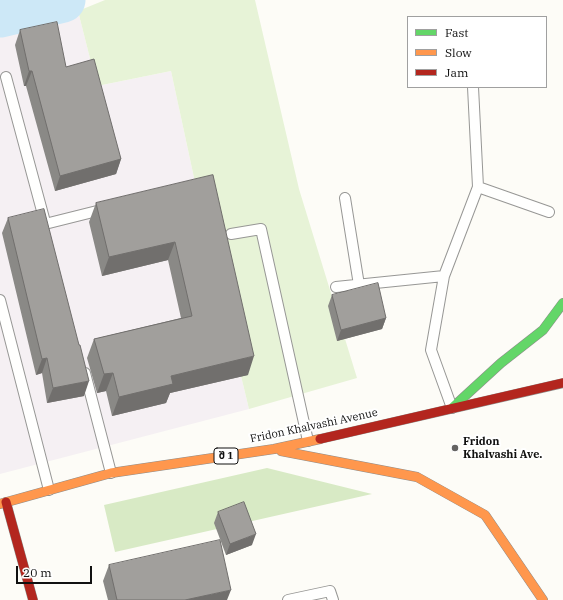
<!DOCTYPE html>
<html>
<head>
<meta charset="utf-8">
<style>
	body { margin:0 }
	#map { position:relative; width:563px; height:600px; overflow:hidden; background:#fdfcf7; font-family:"IBM Plex Serif",serif }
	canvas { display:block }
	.legend { position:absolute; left:407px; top:16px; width:140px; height:72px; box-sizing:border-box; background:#fff; border:1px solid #a0a0a0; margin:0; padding:5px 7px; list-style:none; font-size:12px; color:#111 }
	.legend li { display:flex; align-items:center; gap:8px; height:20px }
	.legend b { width:20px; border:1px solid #a0a0a0 }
	.scale { position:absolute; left:16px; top:566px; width:76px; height:18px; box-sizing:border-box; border:2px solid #111; border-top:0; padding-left:5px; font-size:12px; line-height:14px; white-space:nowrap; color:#111; -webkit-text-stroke:3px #fff; paint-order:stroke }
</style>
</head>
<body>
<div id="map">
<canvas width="563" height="600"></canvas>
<ul class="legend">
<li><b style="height:5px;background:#63d668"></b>Fast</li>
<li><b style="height:5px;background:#ff974d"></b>Slow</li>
<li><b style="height:5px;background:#b3261e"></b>Jam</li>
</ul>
<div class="scale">20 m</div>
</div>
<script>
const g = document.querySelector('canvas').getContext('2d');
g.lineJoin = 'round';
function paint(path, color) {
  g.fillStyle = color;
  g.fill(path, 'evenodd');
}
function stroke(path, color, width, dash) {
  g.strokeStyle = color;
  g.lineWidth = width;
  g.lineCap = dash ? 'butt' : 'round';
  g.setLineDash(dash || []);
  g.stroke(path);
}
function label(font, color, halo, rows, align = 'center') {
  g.font = font + ' "IBM Plex Serif","Noto Sans Georgian",serif';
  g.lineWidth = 4;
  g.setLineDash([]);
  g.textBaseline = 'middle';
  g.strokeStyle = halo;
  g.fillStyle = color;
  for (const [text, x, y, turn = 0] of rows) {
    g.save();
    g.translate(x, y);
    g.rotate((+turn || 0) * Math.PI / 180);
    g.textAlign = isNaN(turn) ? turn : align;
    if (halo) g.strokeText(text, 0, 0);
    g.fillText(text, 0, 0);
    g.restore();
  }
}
const industrial = new Path2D(`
	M 78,11 L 97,86 L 171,71 L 201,210 L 249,409 L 0,474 L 0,32 Z`);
const green = new Path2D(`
	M 105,0 L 255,0 L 299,189 L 357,378 L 249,409 L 201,210 L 171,71 L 97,86 L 78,11 Z`);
const forest = new Path2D(`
	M 267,468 L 372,494 L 115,552 L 104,505 Z`);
const river = new Path2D(`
	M 0,15 L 63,0`);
const lane = new Path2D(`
	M 6,77 L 45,222
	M 478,187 L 549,212
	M 345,198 L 359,285
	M 45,224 L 105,209
	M 231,234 L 261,229 L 308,441
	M 336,287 L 444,276
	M 0,300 L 49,490
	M 85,373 L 111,473
	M 452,408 L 431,350 L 444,276 L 478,187 L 473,87
	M 288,600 L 330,591 L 333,600`);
const fast = new Path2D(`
	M 453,407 L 501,363 L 543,330 L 563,303`);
const slow = new Path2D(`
	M 281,451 L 417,477 L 485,515 L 543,600
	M 0,504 L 111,473 L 274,449 L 320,439`);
const jam = new Path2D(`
	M 320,439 L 563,383
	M 6,502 L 33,600`);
const wall = new Path2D(`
	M 20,30 L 66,67 L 121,159 L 116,174 L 55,191 L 26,86 L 24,86 L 15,45 Z
	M 213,175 L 248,375 L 170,393 L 166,403 L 112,416 L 106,391 L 97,393 L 87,358 L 94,339 L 181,318 L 168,260 L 102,276 L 89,222 L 96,203 Z
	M 8,218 L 84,396 L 47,403 L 42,373 L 36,375 L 2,233 Z
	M 332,295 L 386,318 L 382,329 L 337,341 L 328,306 Z
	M 218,512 L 252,545 L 226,555 L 214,523 Z
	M 109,565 L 227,600 L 108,600 L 103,581 Z`);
const shadedWall = new Path2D(`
	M 29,71 L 32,71 L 26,86 L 24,86 Z
	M 121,159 L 116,174 L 55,191 L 60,176 Z
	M 175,242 L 168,260 L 102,276 L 109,257 Z
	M 386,318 L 382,329 L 337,341 L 341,330 Z
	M 254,356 L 248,375 L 170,393 L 166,403 L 112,416 L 119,397 L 171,376 Z
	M 47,358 L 42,373 L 36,375 L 42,359 Z
	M 113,373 L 106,391 L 97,393 L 104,374 Z
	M 89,381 L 84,396 L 47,403 L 53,388 Z
	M 256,534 L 252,545 L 226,555 L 230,544 Z
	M 231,590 L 227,600 L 185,600 Z`);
const building = new Path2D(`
	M 57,22 L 66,67 L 94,59 L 121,159 L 60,176 L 32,71 L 29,71 L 20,30 Z
	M 213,175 L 254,356 L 171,376 L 173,384 L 119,397 L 113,373 L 104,374 L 94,339 L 192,316 L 175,242 L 109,257 L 96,203 Z
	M 44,209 L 79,345 L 80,345 L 89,381 L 53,388 L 47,358 L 42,359 L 8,218 Z
	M 378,283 L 386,318 L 341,330 L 332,295 Z
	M 244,502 L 256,534 L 230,544 L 218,512 Z
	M 220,540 L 231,590 L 185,600 L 117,600 L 109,565 Z`);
const markers = [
	[455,448,4,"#646362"]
];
const shields = [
	[226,456,24]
];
const shieldNames = [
	["შ 1",226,456]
];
const streetNames = [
	["Fridon Khalvashi Avenue",314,426,-12]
];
const poiNames = [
	["Fridon",463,442],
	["Khalvashi Ave.",463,455]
];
paint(industrial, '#f5f0f3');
paint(green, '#e7f3d7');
paint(forest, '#d8eac5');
stroke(river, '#cde8f7', 45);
stroke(lane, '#979795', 12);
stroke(fast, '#8e8d8b', 10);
stroke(slow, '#8e8d8b', 10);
stroke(jam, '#8e8d8b', 10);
stroke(lane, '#fffffe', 10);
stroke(fast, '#63d668', 9);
stroke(slow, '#ff974d', 9);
stroke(jam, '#b3261e', 9);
paint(wall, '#8a8986');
paint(shadedWall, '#716f6d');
paint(building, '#a19f9c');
stroke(building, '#716f6d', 1);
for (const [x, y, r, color] of markers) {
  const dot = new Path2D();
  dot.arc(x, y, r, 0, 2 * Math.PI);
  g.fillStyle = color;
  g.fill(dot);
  stroke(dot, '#fff', 1.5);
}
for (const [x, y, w] of shields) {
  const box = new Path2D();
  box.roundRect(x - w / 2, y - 8, w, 16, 3);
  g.fillStyle = '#fff';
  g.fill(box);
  stroke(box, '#111', 1);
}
label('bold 10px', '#111', null, shieldNames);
label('11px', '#111', '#fff', streetNames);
label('bold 11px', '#111', '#fff', poiNames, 'left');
</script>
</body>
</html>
